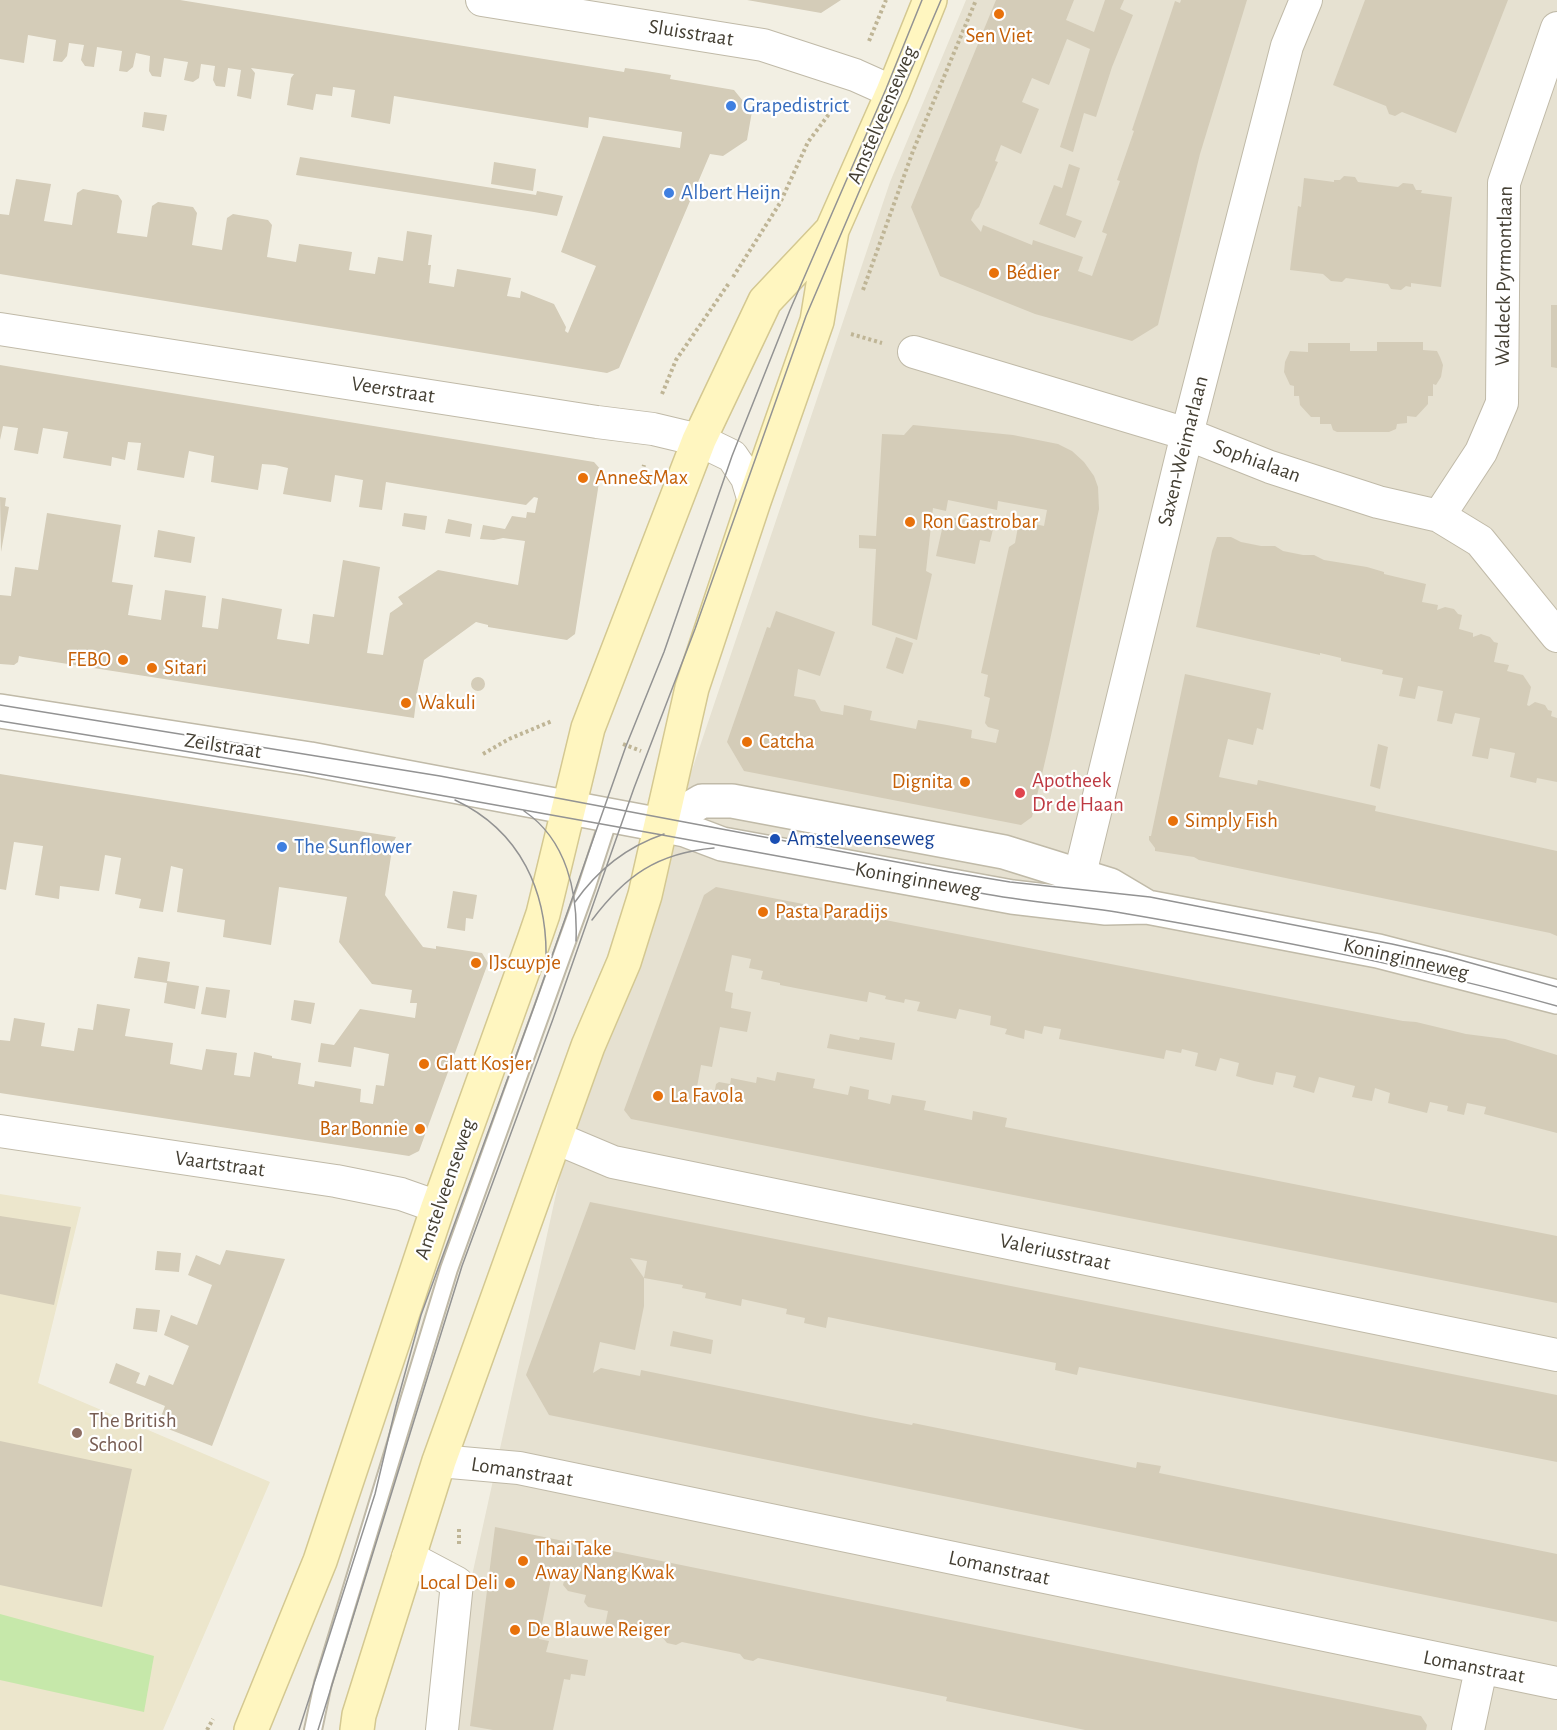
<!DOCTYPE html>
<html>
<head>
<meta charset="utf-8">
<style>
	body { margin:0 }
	canvas { display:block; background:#f2efe3 }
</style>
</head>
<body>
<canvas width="1557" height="1730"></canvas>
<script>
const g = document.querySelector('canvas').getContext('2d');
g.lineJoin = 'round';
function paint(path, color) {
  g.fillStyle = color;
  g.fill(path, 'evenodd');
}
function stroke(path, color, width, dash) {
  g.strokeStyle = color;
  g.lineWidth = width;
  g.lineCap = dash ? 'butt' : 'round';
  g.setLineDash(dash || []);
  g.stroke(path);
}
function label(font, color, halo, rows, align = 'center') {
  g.font = font + ' "Alegreya Sans",sans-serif';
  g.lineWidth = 4.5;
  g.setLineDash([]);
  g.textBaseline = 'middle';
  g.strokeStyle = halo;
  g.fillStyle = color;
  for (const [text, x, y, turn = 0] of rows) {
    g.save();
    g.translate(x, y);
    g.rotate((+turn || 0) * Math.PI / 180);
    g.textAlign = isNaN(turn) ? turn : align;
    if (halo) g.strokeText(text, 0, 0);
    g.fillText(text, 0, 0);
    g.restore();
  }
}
const residential = new Path2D(`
	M 966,0 L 1557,0 L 1557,1730 L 438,1730 L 569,1135 L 890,182 Z`);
const education = new Path2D(`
	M 0,1194 L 81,1207 L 38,1383 L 270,1482 L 163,1730 L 0,1730 Z`);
const green = new Path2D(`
	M 0,1614 L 154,1656 L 144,1712 L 0,1680 Z`);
const building = new Path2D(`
	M 0,0 L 180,0 L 624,72 L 625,68 L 646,71 L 671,75 L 670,79 L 734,90 L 752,112 L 751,117 L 747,140 L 723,156 L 710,154 L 619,368 L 607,373 L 0,274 L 0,214 L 9,215 L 16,179 L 51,184 L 44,221 L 72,225 L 77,193 L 83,189 L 118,195 L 122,201 L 117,233 L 147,237 L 152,206 L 158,202 L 193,207 L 197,213 L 192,245 L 222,250 L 227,218 L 233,214 L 268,220 L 272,225 L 267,257 L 296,262 L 299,244 L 352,252 L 349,270 L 375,274 L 378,257 L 403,261 L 407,231 L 432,235 L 428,265 L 431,265 L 429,283 L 454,287 L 457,269 L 511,278 L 507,296 L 520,298 L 521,291 L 554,304 L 566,327 L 565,331 L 568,333 L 596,266 L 561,252 L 603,136 L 680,148 L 682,132 L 589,117 L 588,128 L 394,96 L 390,124 L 351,117 L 355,90 L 333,87 L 332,96 L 316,94 L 313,110 L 287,105 L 291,78 L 294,74 L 251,68 L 255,73 L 251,99 L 237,96 L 241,70 L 228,68 L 225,87 L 216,86 L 213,80 L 215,66 L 201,64 L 199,78 L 193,82 L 184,80 L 188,62 L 164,58 L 161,77 L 152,76 L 149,71 L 150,56 L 136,53 L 133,67 L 127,72 L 119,71 L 122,51 L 97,47 L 94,67 L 85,66 L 81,60 L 84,45 L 69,43 L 67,56 L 62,62 L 53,61 L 56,40 L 28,35 L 24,63 L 0,59 Z
	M 747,0 L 841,0 L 821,13 Z
	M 996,0 L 1074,0 L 1066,20 L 1094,32 L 1105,0 L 1124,0 L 1120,9 L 1133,15 L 1112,67 L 1096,117 L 1084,113 L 1073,152 L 1060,147 L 1090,49 L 1067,39 L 1049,85 L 1032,78 L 1022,102 L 1039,109 L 1021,154 L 1001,145 L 995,161 L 998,162 L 979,207 L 975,211 L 971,220 L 981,232 L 983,225 L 1032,245 L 1033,240 L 1083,257 L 1078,271 L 1092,276 L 1107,234 L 1102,232 L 1120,181 L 1117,180 L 1134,131 L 1132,130 L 1175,1 L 1180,3 L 1181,0 L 1247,0 L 1200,154 L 1158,325 L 1132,341 L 1035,314 L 940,276 L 911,207 Z
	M 1365,0 L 1508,0 L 1456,133 L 1402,112 L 1395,116 L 1389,114 L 1386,106 L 1333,85 Z
	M 144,112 L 167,115 L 164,131 L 142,127 Z
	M 300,157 L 536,195 L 537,191 L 563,196 L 557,216 L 534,212 L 296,175 Z
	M 494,162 L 536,169 L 533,191 L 491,184 Z
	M 1069,164 L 1080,168 L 1066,215 L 1082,221 L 1075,238 L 1039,224 L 1054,185 L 1062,188 Z
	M 1344,176 L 1355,177 L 1358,182 L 1398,187 L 1403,183 L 1413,184 L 1416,190 L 1422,190 L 1421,193 L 1452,197 L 1441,287 L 1411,283 L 1411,287 L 1406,286 L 1401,290 L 1391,289 L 1388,284 L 1346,278 L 1342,282 L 1331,281 L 1323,274 L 1290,270 L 1298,206 L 1301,207 L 1304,178 L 1334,182 L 1334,180 L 1340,180 Z
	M 1551,305 L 1557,305 L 1557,368 L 1551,367 Z
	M 1377,342 L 1423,342 L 1423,350 L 1437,351 L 1440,357 L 1443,365 L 1441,377 L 1436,385 L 1433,384 L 1433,396 L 1428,396 L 1428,404 L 1416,417 L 1407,416 L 1407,423 L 1397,424 L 1396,429 L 1389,432 L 1337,432 L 1333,430 L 1331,424 L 1320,424 L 1320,417 L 1311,417 L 1300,405 L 1299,396 L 1294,396 L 1294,386 L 1290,385 L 1284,372 L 1285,362 L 1290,351 L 1308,352 L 1308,343 L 1350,343 L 1350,351 L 1377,351 Z
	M 0,365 L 594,462 L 601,470 L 575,634 L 567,640 L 488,627 L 488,625 L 476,622 L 424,660 L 417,693 L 414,718 L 23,657 L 19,656 L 18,662 L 14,665 L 0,664 L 0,595 L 11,596 L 15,567 L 38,570 L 47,513 L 121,525 L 112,582 L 133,585 L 128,615 L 161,620 L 165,590 L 206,596 L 202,627 L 218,629 L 222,598 L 282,609 L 277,639 L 309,644 L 313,614 L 334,617 L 343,560 L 380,567 L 367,653 L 383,655 L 390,613 L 403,604 L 398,597 L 438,570 L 518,585 L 525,541 L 503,538 L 494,540 L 480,539 L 483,525 L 505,529 L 512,516 L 526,518 L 527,512 L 535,513 L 538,498 L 534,497 L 526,505 L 386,482 L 382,510 L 359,507 L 363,480 L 335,475 L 331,502 L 283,494 L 288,468 L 275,465 L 262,464 L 258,490 L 211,482 L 214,456 L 189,451 L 184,478 L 137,470 L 141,443 L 128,442 L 125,460 L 112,457 L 111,466 L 63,458 L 68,432 L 43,428 L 38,454 L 14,450 L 18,428 L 3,426 L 0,440 Z
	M 913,425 L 1013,435 L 1058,444 L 1072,451 L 1084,462 L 1094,476 L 1098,487 L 1099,509 L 1050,740 L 1032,817 L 1021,825 L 744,771 L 727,742 L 767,627 L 770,628 L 776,611 L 835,632 L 820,676 L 798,669 L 794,696 L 815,700 L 821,711 L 843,715 L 844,705 L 872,711 L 870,720 L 916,729 L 918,720 L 947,725 L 972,730 L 971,738 L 996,743 L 999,730 L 988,727 L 985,723 L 990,698 L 984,696 L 988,675 L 981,673 L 1009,547 L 1015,543 L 1018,527 L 1025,522 L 1044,526 L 1047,510 L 998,501 L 997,510 L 948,500 L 946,511 L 933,508 L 926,571 L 932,574 L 917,640 L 872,625 L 876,549 L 859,548 L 859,535 L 876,536 L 882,434 L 904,435 Z
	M 0,497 L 6,498 L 5,506 L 9,507 L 1,552 Z
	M 404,513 L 427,516 L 425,530 L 402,526 Z
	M 945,516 L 994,525 L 990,542 L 980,540 L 975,564 L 936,556 Z
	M 448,519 L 472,524 L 470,537 L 445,533 Z
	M 158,530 L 195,537 L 191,563 L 154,557 Z
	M 1217,537 L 1231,537 L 1241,542 L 1261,546 L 1275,546 L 1283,551 L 1303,555 L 1314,555 L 1324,560 L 1367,567 L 1384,572 L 1384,574 L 1426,584 L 1422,602 L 1438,605 L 1437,610 L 1445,607 L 1454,609 L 1458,614 L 1462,615 L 1459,629 L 1473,633 L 1473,637 L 1481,634 L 1490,637 L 1494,642 L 1498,643 L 1494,662 L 1509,665 L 1507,671 L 1523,675 L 1531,687 L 1527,705 L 1529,706 L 1535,702 L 1545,705 L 1548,710 L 1552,711 L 1551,716 L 1557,718 L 1557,782 L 1537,778 L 1536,783 L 1510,777 L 1515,753 L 1490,748 L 1488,759 L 1472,756 L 1480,718 L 1455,713 L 1452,724 L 1437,721 L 1443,691 L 1418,686 L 1415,699 L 1399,696 L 1403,678 L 1382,674 L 1383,670 L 1341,661 L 1341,658 L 1320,653 L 1320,655 L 1196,627 L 1212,551 Z
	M 896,637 L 913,643 L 903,674 L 886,668 Z
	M 1185,674 L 1271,693 L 1263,730 L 1257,728 L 1253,745 L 1228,739 L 1219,777 L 1257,785 L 1258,780 L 1376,806 L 1375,811 L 1557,851 L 1557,936 L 1550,933 L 1199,860 L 1194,857 L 1155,851 L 1155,848 L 1149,840 L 1149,836 L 1151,836 Z
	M471 684a7 7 0 1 1 14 0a7 7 0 1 1-14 0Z
	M 1378,744 L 1388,747 L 1380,789 L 1370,786 Z
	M 0,774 L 396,837 L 393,843 L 385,895 L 405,923 L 423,947 L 436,949 L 436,946 L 482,953 L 488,963 L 419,1151 L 409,1156 L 0,1093 L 0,1040 L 10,1041 L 14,1018 L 45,1023 L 41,1046 L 74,1051 L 78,1028 L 93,1030 L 97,1004 L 130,1009 L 125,1036 L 173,1043 L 170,1064 L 202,1070 L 206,1049 L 237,1053 L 234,1075 L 250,1077 L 254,1052 L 272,1056 L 272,1058 L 301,1063 L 298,1084 L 314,1087 L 315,1081 L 361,1089 L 360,1102 L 373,1104 L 376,1085 L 384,1086 L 389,1054 L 354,1047 L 351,1067 L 318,1062 L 321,1043 L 334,1045 L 360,1009 L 415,1018 L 417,1003 L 410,1003 L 412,990 L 372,984 L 339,942 L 347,897 L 279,887 L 271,945 L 223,937 L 225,920 L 177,912 L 183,869 L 171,866 L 163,912 L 139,908 L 141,899 L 115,894 L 121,858 L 105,855 L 99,891 L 60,886 L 59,899 L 35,895 L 43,846 L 14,842 L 6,890 L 0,889 Z
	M 716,887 L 1403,1021 L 1416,1022 L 1466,1034 L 1505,1039 L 1557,1055 L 1557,1133 L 1484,1114 L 1486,1107 L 1467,1103 L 1464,1115 L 1447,1111 L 1448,1106 L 1430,1102 L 1427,1113 L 1388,1103 L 1390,1093 L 1375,1088 L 1372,1101 L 1352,1097 L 1355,1086 L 1319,1077 L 1314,1093 L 1293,1087 L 1296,1076 L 1276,1072 L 1273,1085 L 1254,1081 L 1236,1076 L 1239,1063 L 1220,1058 L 1216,1071 L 1195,1066 L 1198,1053 L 1182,1049 L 1181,1053 L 1166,1050 L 1164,1059 L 1059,1039 L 1061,1029 L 1044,1026 L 1042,1034 L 1025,1030 L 1024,1039 L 1005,1034 L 1007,1029 L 990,1025 L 991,1016 L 959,1009 L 956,1019 L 917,1011 L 920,1002 L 905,999 L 904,1003 L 885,999 L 886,996 L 869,992 L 867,1002 L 780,985 L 780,983 L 761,979 L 763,971 L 749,968 L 751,959 L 732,955 L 725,991 L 733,993 L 731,1008 L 751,1012 L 747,1032 L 720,1027 L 712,1067 L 701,1065 L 695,1098 L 713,1101 L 716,1084 L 719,1082 L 730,1084 L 731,1078 L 756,1083 L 757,1077 L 775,1081 L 777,1072 L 815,1079 L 813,1088 L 848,1095 L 850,1086 L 869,1090 L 868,1099 L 890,1104 L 892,1095 L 926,1101 L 924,1110 L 972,1120 L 973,1111 L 1007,1118 L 1005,1127 L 1557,1236 L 1557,1303 L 631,1119 L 624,1110 L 704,895 Z
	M 453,891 L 477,895 L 473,919 L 466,918 L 465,931 L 447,928 Z
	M 138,957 L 170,962 L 167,981 L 199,986 L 195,1009 L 164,1003 L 167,983 L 134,978 Z
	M 206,987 L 230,990 L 226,1018 L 201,1014 Z
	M 294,1000 L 315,1003 L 311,1024 L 291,1020 Z
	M 830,1034 L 859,1040 L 860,1037 L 895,1043 L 892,1060 L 827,1048 Z
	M 590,1202 L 1557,1395 L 1557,1462 L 1079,1367 L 1077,1375 L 1055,1370 L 1056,1363 L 828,1317 L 826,1328 L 804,1323 L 805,1318 L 786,1314 L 787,1309 L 742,1299 L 741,1306 L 705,1298 L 706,1293 L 682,1288 L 683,1285 L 644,1278 L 647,1261 L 630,1258 L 644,1278 L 644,1306 L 635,1350 L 600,1342 L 593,1373 L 601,1368 L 640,1376 L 641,1370 L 870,1417 L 912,1425 L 913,1423 L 1136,1468 L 1137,1462 L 1161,1466 L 1159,1473 L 1557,1554 L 1557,1622 L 549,1415 L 526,1375 Z
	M 0,1216 L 71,1227 L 54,1305 L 0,1294 Z
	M 226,1250 L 285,1259 L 212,1446 L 158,1425 L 165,1406 L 109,1383 L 116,1363 L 140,1373 L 136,1383 L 145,1386 L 149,1375 L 173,1385 L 189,1346 L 164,1335 L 171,1315 L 197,1325 L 212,1285 L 188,1275 L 196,1255 L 220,1265 Z
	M 157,1251 L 181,1253 L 179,1272 L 155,1270 Z
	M 136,1308 L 160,1310 L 157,1332 L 133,1329 Z
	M 673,1331 L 713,1340 L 711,1354 L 670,1346 Z
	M 0,1441 L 132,1469 L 102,1607 L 0,1585 Z
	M 495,1527 L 1421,1716 L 1427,1725 L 1426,1730 L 1085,1730 L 946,1701 L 947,1697 L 758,1658 L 753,1661 L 744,1659 L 740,1654 L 682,1642 L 676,1645 L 667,1643 L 663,1638 L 605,1626 L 608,1611 L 588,1607 L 584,1602 L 586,1595 L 568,1591 L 563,1585 L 565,1577 L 552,1574 L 539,1639 L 549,1641 L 546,1652 L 588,1660 L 585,1676 L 571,1674 L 570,1680 L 564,1679 L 553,1730 L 493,1730 L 470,1726 Z`);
const path = new Path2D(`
	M 869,41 L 886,0
	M 733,277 L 780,203 L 808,142 L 835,106
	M 863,290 L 913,151 L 976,0
	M 851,334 L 882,343
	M 662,394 L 676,360 L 729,283
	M 639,484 L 644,465
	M 623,744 L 641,751
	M 483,754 L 509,739 L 552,721
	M 459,1544 L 459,1528
	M 207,1730 L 213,1719`);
const service = new Path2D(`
	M 313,1730 L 323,1683 L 449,1269 L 587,886 L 610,815`);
const minor = new Path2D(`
	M 482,0 L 763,45 L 855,75 L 893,92
	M 0,329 L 597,422 L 653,429 L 699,440 L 732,456 L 747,478 L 754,501
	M 914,352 L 1187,434 L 1270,467 L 1378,502 L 1439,516 L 1480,541 L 1557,636
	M 1439,516 L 1481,452 L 1502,403 L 1504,183 L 1557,28
	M 1069,900 L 1080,874 L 1187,434 L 1287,46 L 1306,0
	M 0,1131 L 336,1181 L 401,1194 L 438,1207
	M 556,1138 L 613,1162 L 1557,1355
	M 439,1461 L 519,1468 L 1557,1683
	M 408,1557 L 457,1583 L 442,1730
	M 1468,1730 L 1481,1669`);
const tertiary = new Path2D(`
	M 0,711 L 310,759 L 661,825 L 685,830 L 722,844 L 1012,897 L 1106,908 L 1147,907 L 1378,951 L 1557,997
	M 661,825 L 702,801 L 732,801 L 1004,852 L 1110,885 L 1147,907`);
const secondary = new Path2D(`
	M 251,1730 L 320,1561 L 438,1207 L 534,940 L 543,914 L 588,728 L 699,440 L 765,301 L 832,230
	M 357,1730 L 359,1715 L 439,1461 L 588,1046 L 624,962 L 645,895 L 692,688 L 754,501 L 817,321 L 832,230 L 893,92 L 930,0`);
const tram = new Path2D(`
	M 0,705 L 440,776 L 950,872 L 1010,882 L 1150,897 L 1392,944 L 1446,956 L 1557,987
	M 0,721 C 328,773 653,833 980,893 C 1027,902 1074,905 1122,913 C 1268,938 1414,966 1557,1006
	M 455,800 C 521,831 548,892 546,962
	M 524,811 C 567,840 578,893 576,941
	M 575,902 C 598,869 626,847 664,834
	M 592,920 C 625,876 657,853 714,848
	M 299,1730 L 375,1494 L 396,1406 L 421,1315 L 535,1004 L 626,746 L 664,652 L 732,456 L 790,310 L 886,89 L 922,0
	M 318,1730 L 462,1266 L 553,1019 L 634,788 L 695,629 L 806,316 L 941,0`);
const markers = [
	[999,14,6,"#e8710a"],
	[731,106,6,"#3f7fe0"],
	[669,193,6,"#3f7fe0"],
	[994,273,6,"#e8710a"],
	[583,478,6,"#e8710a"],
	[910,522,6,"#e8710a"],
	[123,660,6,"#e8710a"],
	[152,668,6,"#e8710a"],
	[406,703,6,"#e8710a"],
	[747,742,6,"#e8710a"],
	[965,782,6,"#e8710a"],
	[1020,793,6,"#e0444e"],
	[1173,821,6,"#e8710a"],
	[775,839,6,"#1a4fb4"],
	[282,847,6,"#3f7fe0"],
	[763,912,6,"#e8710a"],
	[476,963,6,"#e8710a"],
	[424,1064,6,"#e8710a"],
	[658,1096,6,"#e8710a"],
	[420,1129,6,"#e8710a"],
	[77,1433,6,"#8d6e63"],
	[523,1561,6,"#e8710a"],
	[510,1583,6,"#e8710a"],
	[515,1630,6,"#e8710a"]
];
const streetNames = [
	["Sluisstraat",691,33,9],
	["Amstelveenseweg",882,115,-67],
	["Waldeck Pyrmontlaan",1504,276,-89],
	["Veerstraat",393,390,9],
	["Saxen-Weimarlaan",1183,451,-76],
	["Sophialaan",1257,461,20],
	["Zeilstraat",223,746,9],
	["Koninginneweg",918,880,10],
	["Koninginneweg",1406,959,13],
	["Vaartstraat",220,1164,8],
	["Amstelveenseweg",445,1189,-71],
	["Valeriusstraat",1055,1252,12],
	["Lomanstraat",522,1472,9],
	["Lomanstraat",999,1568,12],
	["Lomanstraat",1474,1667,11]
];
const foodNames = [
	["Sen Viet",999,36,"center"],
	["Bédier",1006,273],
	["Anne&Max",595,478],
	["Ron Gastrobar",922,522],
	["FEBO",111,660,"right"],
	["Sitari",164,668],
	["Wakuli",418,703],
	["Catcha",759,742],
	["Dignita",953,782,"right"],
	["Simply Fish",1185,821],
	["Pasta Paradijs",775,912],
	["IJscuypje",488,963],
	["Glatt Kosjer",436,1064],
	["La Favola",670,1096],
	["Bar Bonnie",408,1129,"right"],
	["Thai Take",535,1549],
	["Away Nang Kwak",535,1573],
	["Local Deli",498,1583,"right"],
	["De Blauwe Reiger",527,1630]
];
const shopNames = [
	["Grapedistrict",743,106],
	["Albert Heijn",681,193],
	["The Sunflower",294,847]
];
const healthNames = [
	["Apotheek",1032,781],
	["Dr de Haan",1032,805]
];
const transitNames = [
	["Amstelveenseweg",787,839]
];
const educationNames = [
	["The British",89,1421],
	["School",89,1445]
];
paint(residential, '#e6e1d1');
paint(education, '#ece6cc');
paint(green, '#c6e8aa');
paint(building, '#d4ccb8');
stroke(service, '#c0baa8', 20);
stroke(minor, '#c0baa8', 34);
stroke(tertiary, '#c0baa8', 36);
stroke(secondary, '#d4c891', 36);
stroke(path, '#bfb596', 4, [3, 3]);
stroke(service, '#fff', 16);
stroke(minor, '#fff', 32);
stroke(tertiary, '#fff', 33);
stroke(secondary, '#fff6c0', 33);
stroke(tram, '#939393', 1.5);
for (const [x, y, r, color] of markers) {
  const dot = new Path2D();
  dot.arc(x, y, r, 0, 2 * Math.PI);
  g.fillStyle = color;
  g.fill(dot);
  stroke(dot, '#fff', 2);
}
label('21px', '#443f33', '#fff', streetNames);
label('21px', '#c56008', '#fff', foodNames, 'left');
label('21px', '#366cbe', '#fff', shopNames, 'left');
label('21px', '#be3a42', '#fff', healthNames, 'left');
label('21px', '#164399', '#fff', transitNames, 'left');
label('21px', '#785e54', '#fff', educationNames, 'left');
</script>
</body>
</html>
